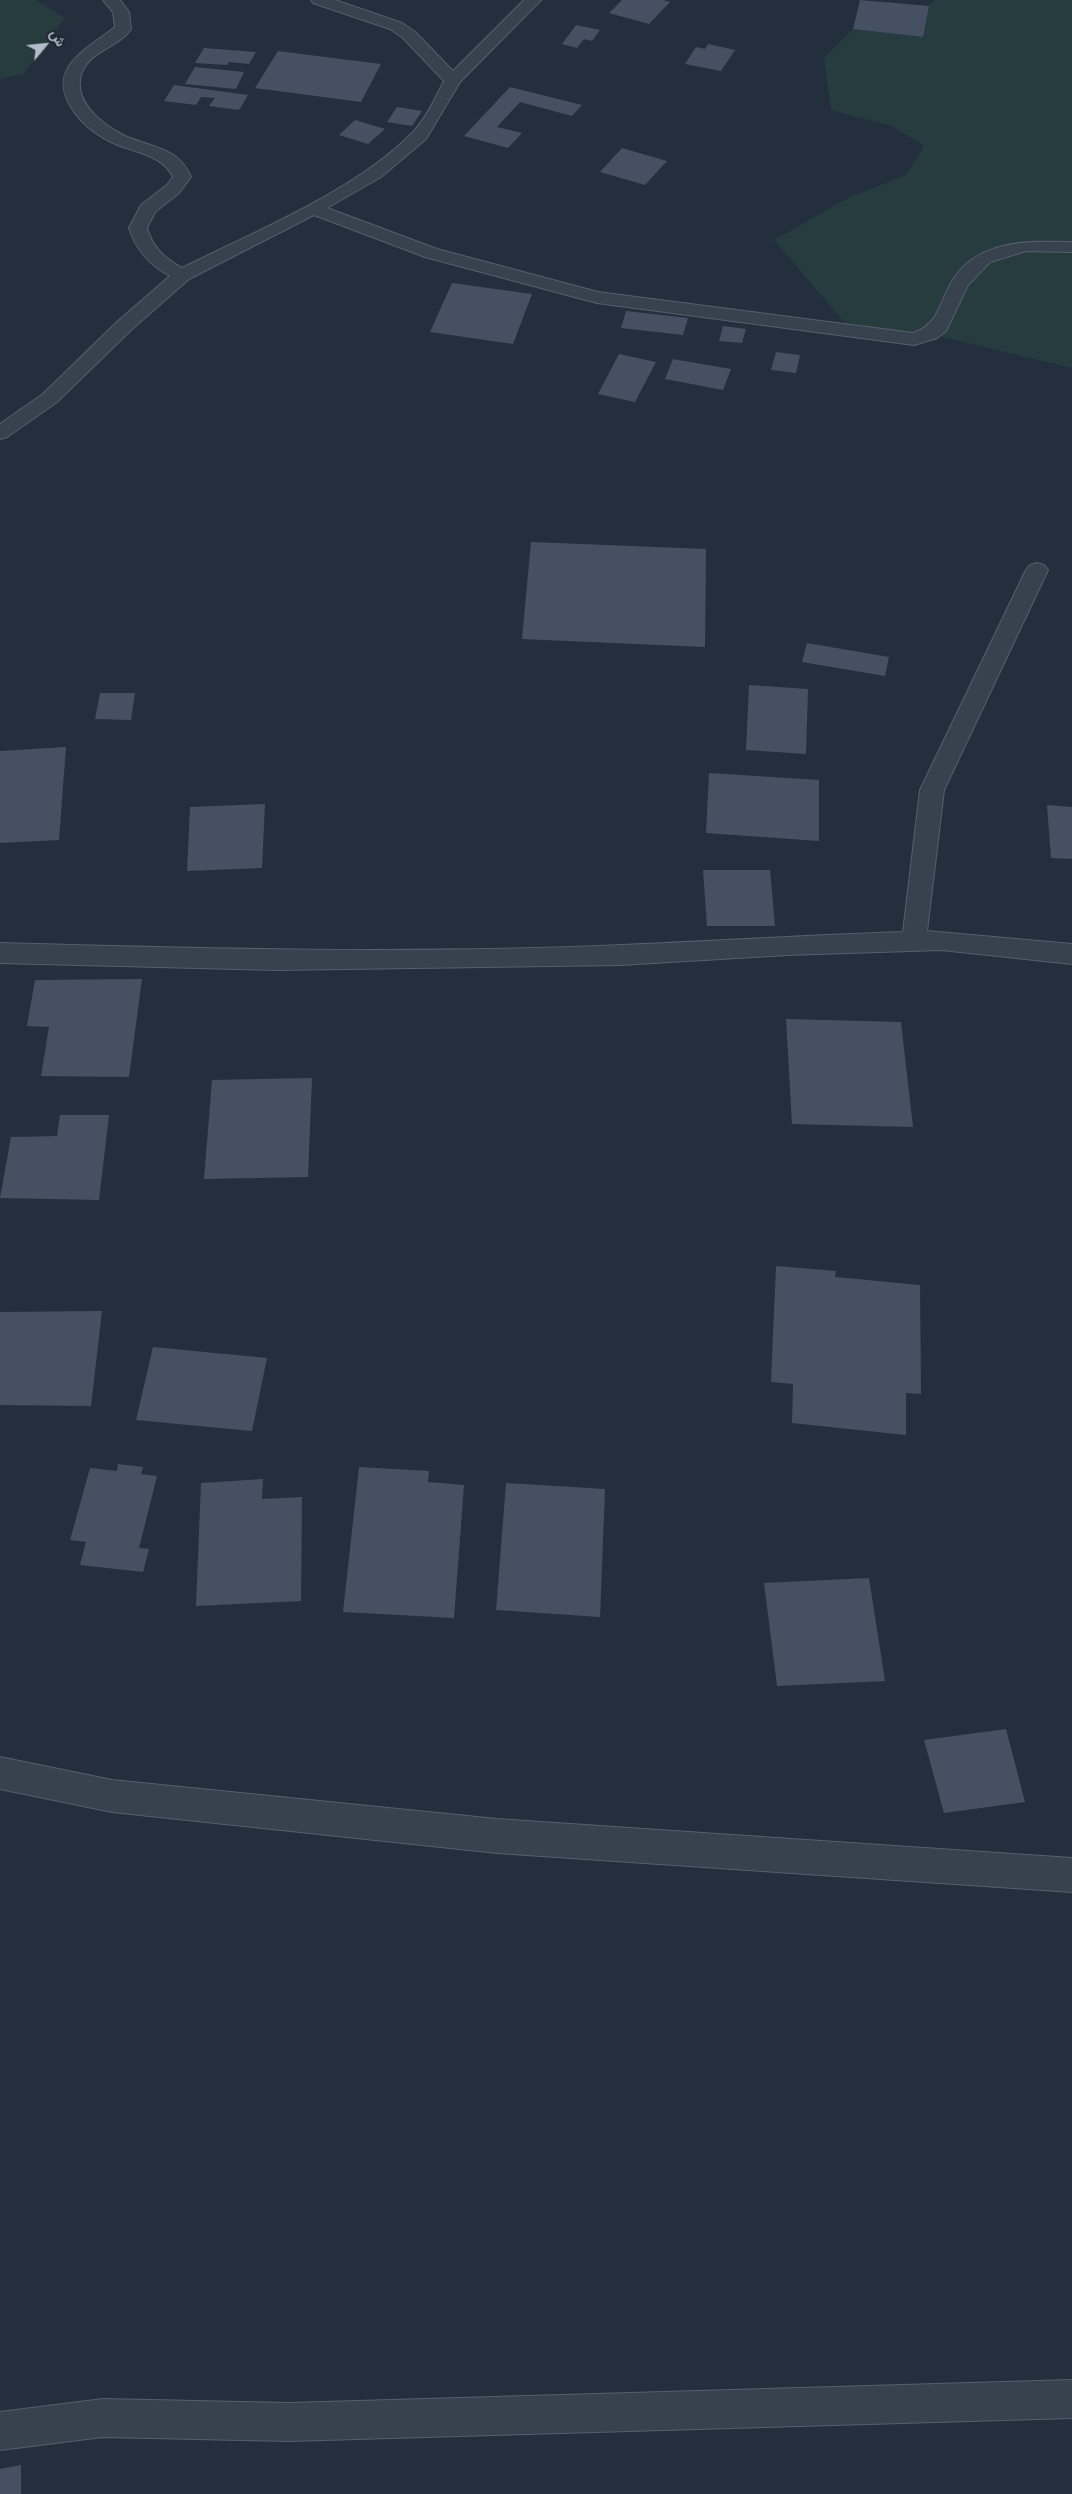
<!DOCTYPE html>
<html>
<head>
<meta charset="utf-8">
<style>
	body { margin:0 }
	#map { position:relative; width:1072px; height:2494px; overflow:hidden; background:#242f3e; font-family:"Titillium Web",Vazirmatn,sans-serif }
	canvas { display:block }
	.north { position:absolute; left:20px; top:20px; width:50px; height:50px; -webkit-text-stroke:4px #1d2633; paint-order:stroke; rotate:62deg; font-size:14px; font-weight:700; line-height:20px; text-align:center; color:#b4bcc9 }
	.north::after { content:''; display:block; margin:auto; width:18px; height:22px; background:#b4bcc9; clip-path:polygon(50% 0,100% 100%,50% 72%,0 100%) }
</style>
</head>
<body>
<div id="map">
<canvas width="1072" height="2494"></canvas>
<div class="north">ش</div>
</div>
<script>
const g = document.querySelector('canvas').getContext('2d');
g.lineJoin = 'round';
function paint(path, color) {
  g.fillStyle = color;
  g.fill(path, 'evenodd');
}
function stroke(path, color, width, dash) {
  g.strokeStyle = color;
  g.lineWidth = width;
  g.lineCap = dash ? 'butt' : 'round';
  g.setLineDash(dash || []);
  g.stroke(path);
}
const green = new Path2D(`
	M 0,0 L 35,0 L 65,18 L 23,74 L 0,79 Z
	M 934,0 L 1072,0 L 1072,368 L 930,334 L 851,330 L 774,240 L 848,198 L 906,175 L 924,146 L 892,126 L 831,110 L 824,58 L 853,29 L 923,37 L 929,6 Z`);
const building = new Path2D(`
	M 622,0 L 663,0 L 670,2 L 649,24 L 609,13 Z
	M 860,0 L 929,6 L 923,37 L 853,29 Z
	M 576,25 L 600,30 L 592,41 L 584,39 L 577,48 L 562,44 Z
	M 708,44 L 735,50 L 721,71 L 685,64 L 696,47 L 705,49 Z
	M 204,48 L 256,52 L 249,64 L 229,62 L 227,65 L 195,63 Z
	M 278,51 L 381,64 L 361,102 L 255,88 Z
	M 195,67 L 244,72 L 236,89 L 185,84 Z
	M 174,85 L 248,95 L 239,110 L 209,106 L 215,98 L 201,97 L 196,105 L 164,101 Z
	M 510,87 L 582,105 L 572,116 L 520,102 L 497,127 L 522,133 L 508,148 L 464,136 Z
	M 397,107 L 422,111 L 412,126 L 387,122 Z
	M 355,120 L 385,129 L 368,144 L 339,135 Z
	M 622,148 L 667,161 L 645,185 L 600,172 Z
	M 452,283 L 532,294 L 513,344 L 430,332 Z
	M 626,311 L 688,318 L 683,335 L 621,328 Z
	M 723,326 L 746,329 L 742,343 L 719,341 Z
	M 776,352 L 800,355 L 796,373 L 771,370 Z
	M 619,354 L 656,362 L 635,402 L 598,394 Z
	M 673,359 L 731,369 L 723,390 L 665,379 Z
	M 531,542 L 706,549 L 705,647 L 522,639 Z
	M 807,643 L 889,657 L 885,676 L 802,662 Z
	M 749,685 L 808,689 L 806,754 L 746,750 Z
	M 100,693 L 135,693 L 131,720 L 95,719 Z
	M 66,747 L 59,840 L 0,843 L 0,751 Z
	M 709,773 L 819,780 L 819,841 L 706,833 Z
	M 265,804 L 262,868 L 187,871 L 190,807 Z
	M 1047,805 L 1072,807 L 1072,859 L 1051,858 Z
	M 703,870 L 770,870 L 775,926 L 707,926 Z
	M 142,979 L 129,1077 L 41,1076 L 49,1027 L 27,1026 L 35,980 Z
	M 786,1019 L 901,1022 L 913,1127 L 792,1124 Z
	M 312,1078 L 308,1177 L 204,1179 L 212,1080 Z
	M 60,1115 L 109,1115 L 99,1200 L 0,1198 L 11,1137 L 57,1136 Z
	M 776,1266 L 836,1271 L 835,1277 L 920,1285 L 921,1394 L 906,1393 L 906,1435 L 792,1423 L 793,1384 L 771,1382 Z
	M 102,1311 L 91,1406 L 0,1405 L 0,1312 Z
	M 153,1347 L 267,1358 L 252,1431 L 136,1420 Z
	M 118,1464 L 143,1467 L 141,1474 L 157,1476 L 139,1548 L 149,1549 L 143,1572 L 80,1565 L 86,1542 L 70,1540 L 90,1468 L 117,1471 Z
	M 359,1467 L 429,1471 L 428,1482 L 464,1485 L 454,1618 L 343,1612 Z
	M 263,1479 L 262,1499 L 302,1497 L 301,1601 L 196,1606 L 201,1483 Z
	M 506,1483 L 605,1489 L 600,1617 L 496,1610 Z
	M 869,1578 L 885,1681 L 777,1686 L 764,1583 Z
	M 1006,1729 L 1025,1802 L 944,1813 L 924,1740 Z
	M 21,2465 L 21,2494 L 0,2494 L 0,2469 Z`);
const minor = new Path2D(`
	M 103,0 L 120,0 L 129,12 L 131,29 C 120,46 94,50 84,68 C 68,98 101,124 125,136 C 141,143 160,146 175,156 C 183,162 187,168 191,177 L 179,193 L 155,212 L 147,228 C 153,248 164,258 182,268 C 254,232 357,190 412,133 C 426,119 435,98 444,81 L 403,38 L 390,29 L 313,3 L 311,0 L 335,0 L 402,23 L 415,32 L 453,71 L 524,0 L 541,0 L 460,82 L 426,139 L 381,177 L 327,208 L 437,249 L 598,292 L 913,333 C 938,325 939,304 951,283 C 976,239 1028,241 1072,242 L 1072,252 L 1026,251 L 990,262 L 968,285 L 946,331 L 937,338 L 914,345 L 597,303 L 425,257 L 314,215 L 189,279 L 131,330 L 57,402 L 7,437 L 0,439 L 0,424 L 43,394 L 117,322 L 170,276 C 149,265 136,250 129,228 L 141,205 L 167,185 L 173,177 C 163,154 131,152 111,142 C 95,134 80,122 71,107 C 46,67 89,48 115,27 L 113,12 Z
	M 1037,563 L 1044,565 L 1048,570 L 944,790 L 927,931 L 1072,944 L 1072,964 L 941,950 L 787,955 L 621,965 L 277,970 L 0,963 L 0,943 C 207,949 415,954 622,945 C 716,941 809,935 903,932 L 920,790 L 1026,570 L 1030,565 Z
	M 0,1757 L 112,1780 L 497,1819 L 1072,1858 L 1072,1892 L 497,1853 L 112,1812 L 0,1789 Z
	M 1072,2380 L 1072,2418 L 289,2441 L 103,2437 L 0,2450 L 0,2412 L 103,2399 L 289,2403 Z`);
paint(green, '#263c3f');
paint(building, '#455162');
stroke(minor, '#565f6c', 2);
paint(minor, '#38414e');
</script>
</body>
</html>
